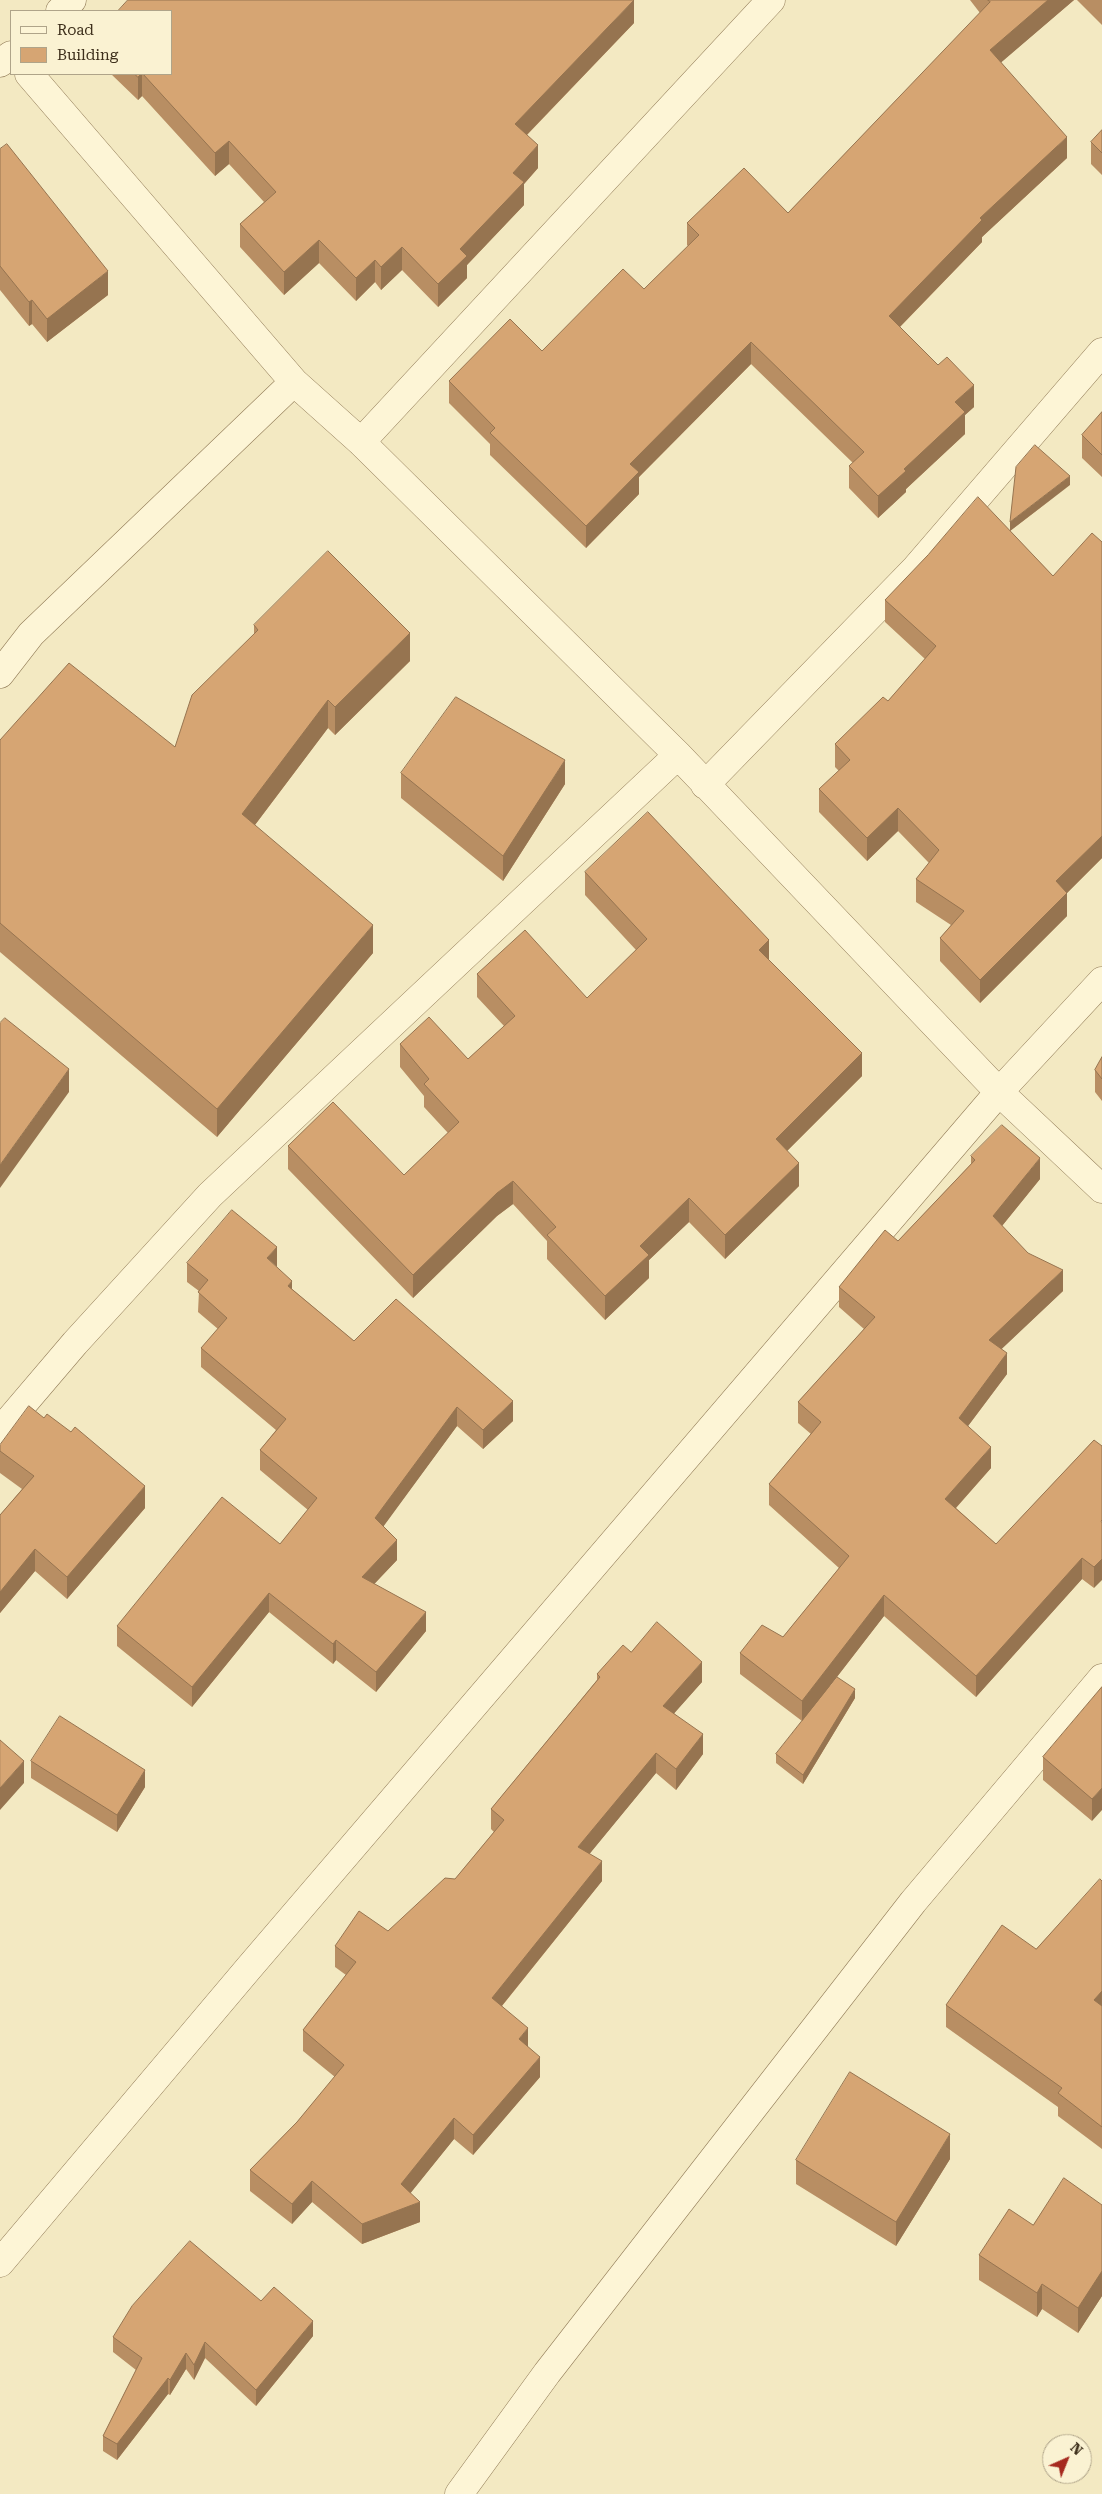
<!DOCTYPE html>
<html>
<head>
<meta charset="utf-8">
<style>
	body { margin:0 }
	#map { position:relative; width:1102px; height:2494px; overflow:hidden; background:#f3e9c2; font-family:"Roboto Serif",serif }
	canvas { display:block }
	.legend { position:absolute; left:10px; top:10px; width:162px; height:65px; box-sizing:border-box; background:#faf2d2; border:1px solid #afa489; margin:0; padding:6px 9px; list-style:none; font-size:15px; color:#3e301c }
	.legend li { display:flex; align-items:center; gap:10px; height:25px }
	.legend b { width:25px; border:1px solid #afa489 }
	.north { position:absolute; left:1042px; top:2434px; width:50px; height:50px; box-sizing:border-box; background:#faf2d2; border:1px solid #afa489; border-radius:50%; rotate:44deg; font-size:14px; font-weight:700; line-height:20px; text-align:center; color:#3e301c }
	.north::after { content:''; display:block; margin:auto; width:18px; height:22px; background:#a62a1f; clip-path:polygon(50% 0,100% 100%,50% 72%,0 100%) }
</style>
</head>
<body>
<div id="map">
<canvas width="1102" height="2494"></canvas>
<ul class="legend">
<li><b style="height:6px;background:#fdf5d6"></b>Road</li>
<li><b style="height:14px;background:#d6a573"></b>Building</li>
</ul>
<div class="north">N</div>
</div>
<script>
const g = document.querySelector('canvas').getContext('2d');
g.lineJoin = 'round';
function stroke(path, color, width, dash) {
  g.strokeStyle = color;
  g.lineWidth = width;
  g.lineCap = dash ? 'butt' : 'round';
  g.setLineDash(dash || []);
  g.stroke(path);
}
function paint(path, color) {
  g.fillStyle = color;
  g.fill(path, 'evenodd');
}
const minor = new Path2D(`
	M 60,11 L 72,0
	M 0,63 L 11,55
	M 29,74 L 294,382 L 361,442 L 678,755 L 999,1092 L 1102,1189
	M 361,442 L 771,0
	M 0,674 L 31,634 L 294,382
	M 705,785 L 916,568 L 1102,352
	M 0,1431 L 75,1343 L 210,1195 L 678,755
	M 0,2263 L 248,1969 L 999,1092 L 1102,981
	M 459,2494 L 547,2373 L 913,1902 L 1102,1678`);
const wall = new Path2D(`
	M 970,0 L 1074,0 L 1001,62 L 1067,158 L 982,237 L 982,242 L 900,327 L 974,407 L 965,415 L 965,434 L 906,489 L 906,492 L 878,518 L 849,488 L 849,466 L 853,463 L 751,364 L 639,477 L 639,494 L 586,548 L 490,455 L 490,444 L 449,403 L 449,381 L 542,351 L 644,289 L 688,246 L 687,245 L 687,223 L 788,213 L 980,13 Z
	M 1077,0 L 1102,0 L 1102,25 Z
	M 634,23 L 527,135 L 538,168 L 524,184 L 524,205 L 467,265 L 467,278 L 438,307 L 402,270 L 381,290 L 375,282 L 356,301 L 319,263 L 284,295 L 240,247 L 240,224 L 264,202 L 229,164 L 215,176 L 142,96 L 138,100 L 111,74 L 171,74 Z
	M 1102,130 L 1102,175 L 1091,164 L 1091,142 Z
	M 0,149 L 108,295 L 47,342 L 32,324 L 29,326 L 0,290 Z
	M 1102,412 L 1102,477 L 1082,458 L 1082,435 Z
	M 1070,485 L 1010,531 L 1053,576 L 1102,542 L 1102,858 L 1067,893 L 1067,916 L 980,1003 L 940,961 L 940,938 L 951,925 L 916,902 L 916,879 L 929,863 L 898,831 L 867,861 L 819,812 L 819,789 L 839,771 L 835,767 L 835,744 L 888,701 L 925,659 L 885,622 L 885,600 L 1010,530 Z
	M 254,625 L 410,661 L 335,735 L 328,728 L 255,825 L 373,953 L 217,1137 L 0,952 L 0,740 L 175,747 L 254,635 Z
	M 401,773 L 565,784 L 503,881 L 401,798 Z
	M 585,872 L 769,961 L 862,1076 L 787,1151 L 799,1186 L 725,1259 L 689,1222 L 649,1260 L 649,1278 L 605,1320 L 547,1259 L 547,1241 L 513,1204 L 497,1216 L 413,1298 L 288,1169 L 288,1146 L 404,1175 L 448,1133 L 424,1107 L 424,1096 L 400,1067 L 400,1044 L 468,1059 L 504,1026 L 477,997 L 477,974 L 587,998 L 636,950 L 585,895 Z
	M 1102,1057 L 1102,1101 L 1095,1092 L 1095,1070 Z
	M 971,1156 L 1040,1179 L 1002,1226 L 1063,1291 L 1001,1349 L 1007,1374 L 968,1426 L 991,1468 L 956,1508 L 996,1544 L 1094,1440 L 1094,1588 L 1082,1579 L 976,1697 L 884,1616 L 830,1686 L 855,1698 L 803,1784 L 776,1763 L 776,1754 L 802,1721 L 740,1674 L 740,1653 L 783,1637 L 839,1568 L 769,1505 L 769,1484 L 811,1434 L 798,1423 L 798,1402 L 864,1329 L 839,1307 L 839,1287 L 898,1241 L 971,1164 Z
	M 187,1263 L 277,1267 L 292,1289 L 354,1341 L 513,1421 L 483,1449 L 457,1426 L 383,1526 L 397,1560 L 374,1584 L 426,1631 L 376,1692 L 336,1660 L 333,1664 L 269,1612 L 192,1707 L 117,1646 L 117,1626 L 280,1544 L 308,1510 L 260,1470 L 260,1450 L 276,1430 L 201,1367 L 201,1348 L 218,1329 L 198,1312 L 199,1291 L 187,1282 Z
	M 0,1445 L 145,1508 L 67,1599 L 35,1571 L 0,1613 L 0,1515 L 22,1489 L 0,1473 Z
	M 631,1652 L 702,1682 L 674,1713 L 703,1754 L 676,1790 L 656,1773 L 589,1854 L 602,1881 L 502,2006 L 528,2047 L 540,2077 L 473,2155 L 454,2139 L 410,2193 L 420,2222 L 362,2244 L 312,2202 L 292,2224 L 250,2191 L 250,2170 L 297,2122 L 335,2077 L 303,2051 L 303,2030 L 346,1975 L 335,1967 L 335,1946 L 388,1931 L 455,1879 L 494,1832 L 491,1829 L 491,1809 L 597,1680 L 597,1674 Z
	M 1102,1687 L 1092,1821 L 1043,1780 L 1043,1757 Z
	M 31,1761 L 145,1787 L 117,1832 L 31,1778 Z
	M 1102,1881 L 1102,2149 L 1058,2116 L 1058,2107 L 946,2027 L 946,2005 L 1036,1949 Z
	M 950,2159 L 896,2246 L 796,2184 L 796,2160 Z
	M 1102,2205 L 1102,2296 L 1078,2333 L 1042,2309 L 1037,2317 L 979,2280 L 979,2255 L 1033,2225 Z
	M 261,2301 L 313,2336 L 256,2406 L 205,2358 L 194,2380 L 186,2369 L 170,2395 L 168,2394 L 117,2460 L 103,2451 L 103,2436 L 136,2370 L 113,2352 L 113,2337 Z`);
const shadedWall = new Path2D(`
	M 634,0 L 634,23 L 515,147 L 515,124 Z
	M 1048,0 L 1074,0 L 990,72 L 990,50 Z
	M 141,74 L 142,74 L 142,96 L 138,100 L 138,77 Z
	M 1067,137 L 1067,158 L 982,237 L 982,242 L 889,338 L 889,316 L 980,218 Z
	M 229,141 L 229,164 L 215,176 L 215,153 Z
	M 538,145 L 538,168 L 524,184 L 524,205 L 467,265 L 467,278 L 438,307 L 438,284 L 460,249 L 513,173 Z
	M 319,240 L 319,263 L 284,295 L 284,272 Z
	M 402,247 L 402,270 L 381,290 L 381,267 Z
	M 375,260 L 375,282 L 356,301 L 356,278 Z
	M 108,271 L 108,295 L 47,342 L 47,319 Z
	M 32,300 L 32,324 L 29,326 L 29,302 Z
	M 751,342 L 751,364 L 639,477 L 639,494 L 586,548 L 586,526 L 630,464 Z
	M 974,385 L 974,407 L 965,415 L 965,434 L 906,489 L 906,492 L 878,518 L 878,496 L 904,469 L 955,402 Z
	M 1070,476 L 1070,485 L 1010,531 L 1010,522 Z
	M 410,633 L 410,661 L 335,735 L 335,707 Z
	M 328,700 L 328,728 L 242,842 L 242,814 Z
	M 565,760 L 565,784 L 503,881 L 503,856 Z
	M 898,808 L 898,831 L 867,861 L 867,838 Z
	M 1102,836 L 1102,858 L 1056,904 L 1056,881 Z
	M 1067,893 L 1067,916 L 980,1003 L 980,980 Z
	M 373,925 L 373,953 L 217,1137 L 217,1109 Z
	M 769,940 L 769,963 L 759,950 Z
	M 862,1053 L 862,1076 L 776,1162 L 776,1139 Z
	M 69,1069 L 69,1092 L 0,1188 L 0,1165 Z
	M 1040,1158 L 1040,1179 L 993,1237 L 993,1216 Z
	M 799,1163 L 799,1186 L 725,1259 L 725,1235 Z
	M 513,1181 L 513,1204 L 497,1216 L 413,1298 L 413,1275 L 497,1193 Z
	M 689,1198 L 689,1222 L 649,1260 L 649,1278 L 605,1320 L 605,1296 L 640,1246 Z
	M 277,1247 L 277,1267 L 267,1258 Z
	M 1063,1270 L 1063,1291 L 989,1361 L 989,1340 Z
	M 292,1281 L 292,1300 L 288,1286 Z
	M 1007,1353 L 1007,1374 L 959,1438 L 959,1418 Z
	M 513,1401 L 513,1421 L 483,1449 L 483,1430 Z
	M 457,1407 L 457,1426 L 375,1538 L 375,1518 Z
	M 991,1447 L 991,1468 L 945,1520 L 945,1499 Z
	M 145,1486 L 145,1508 L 67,1599 L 67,1577 Z
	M 397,1540 L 397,1560 L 362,1597 L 362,1577 Z
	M 35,1549 L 35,1571 L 0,1613 L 0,1592 Z
	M 1082,1558 L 1082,1579 L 976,1697 L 976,1676 Z
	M 1102,1559 L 1102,1580 L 1094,1588 L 1094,1567 Z
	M 269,1593 L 269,1612 L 192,1707 L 192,1687 Z
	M 884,1595 L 884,1616 L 802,1722 L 802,1701 Z
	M 426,1612 L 426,1631 L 376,1692 L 376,1672 Z
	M 336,1640 L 336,1660 L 333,1664 L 333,1644 Z
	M 702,1662 L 702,1682 L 663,1726 L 663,1706 Z
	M 855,1689 L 855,1698 L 803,1784 L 803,1775 Z
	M 703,1734 L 703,1754 L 676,1790 L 676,1769 Z
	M 656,1753 L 656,1773 L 578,1868 L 578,1847 Z
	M 24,1761 L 24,1783 L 0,1810 L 0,1788 Z
	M 145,1770 L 145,1787 L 117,1832 L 117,1815 Z
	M 1102,1788 L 1102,1810 L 1092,1821 L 1092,1799 Z
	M 602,1861 L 602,1881 L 492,2018 L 492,1998 Z
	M 1102,1991 L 1102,2013 L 1094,2000 Z
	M 528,2028 L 528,2049 L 519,2039 Z
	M 540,2057 L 540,2077 L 473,2155 L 473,2135 Z
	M 454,2118 L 454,2139 L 401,2205 L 401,2184 Z
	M 950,2134 L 950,2159 L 896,2246 L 896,2222 Z
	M 312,2181 L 312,2202 L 292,2224 L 292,2204 Z
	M 420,2202 L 420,2222 L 362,2244 L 362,2224 Z
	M 1102,2271 L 1102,2296 L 1078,2333 L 1078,2308 Z
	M 1042,2284 L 1042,2309 L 1037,2317 L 1037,2293 Z
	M 313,2321 L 313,2336 L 256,2406 L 256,2390 Z
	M 205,2342 L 205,2358 L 194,2380 L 194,2365 Z
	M 186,2353 L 186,2369 L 170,2395 L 170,2380 Z
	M 168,2378 L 168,2394 L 117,2460 L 117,2444 Z`);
const building = new Path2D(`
	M 128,0 L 634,0 L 515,124 L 538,145 L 513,173 L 524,182 L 460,249 L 467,256 L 438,284 L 402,247 L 381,267 L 375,260 L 356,278 L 319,240 L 284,272 L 240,224 L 276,192 L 229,141 L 215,153 L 143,74 L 171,74 L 171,11 L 118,11 Z
	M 988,0 L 1048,0 L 990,50 L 1067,137 L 980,218 L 982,220 L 889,316 L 938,365 L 947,357 L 974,385 L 955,402 L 965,412 L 904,469 L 906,471 L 878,496 L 849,466 L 864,452 L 751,342 L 630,464 L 639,472 L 586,526 L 490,433 L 495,428 L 449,381 L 510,319 L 542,351 L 623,269 L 644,289 L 699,235 L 687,223 L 744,168 L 788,213 L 990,2 Z
	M 135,74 L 141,74 L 138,77 Z
	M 1102,130 L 1102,153 L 1091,142 Z
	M 7,144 L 108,271 L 47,319 L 32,300 L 29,302 L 0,266 L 0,149 Z
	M 1102,412 L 1102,455 L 1082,435 Z
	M 1035,445 L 1070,476 L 1010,522 L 1016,467 Z
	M 978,497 L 1053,576 L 1092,533 L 1102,542 L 1102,836 L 1056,881 L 1067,893 L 980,980 L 940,938 L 964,911 L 916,879 L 939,850 L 898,808 L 867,838 L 819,789 L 850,760 L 835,744 L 883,697 L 888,701 L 936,646 L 885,600 L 928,555 Z
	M 328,551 L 410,633 L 335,707 L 328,700 L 242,814 L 373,925 L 217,1109 L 0,923 L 0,740 L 69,663 L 175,747 L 192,695 L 258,630 L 254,625 Z
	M 456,697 L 565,760 L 503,856 L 401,773 Z
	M 648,812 L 769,940 L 759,950 L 862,1053 L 776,1139 L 799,1163 L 725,1235 L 689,1198 L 640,1246 L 649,1255 L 605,1296 L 547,1235 L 556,1227 L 513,1181 L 497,1193 L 413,1275 L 288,1146 L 333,1102 L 404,1175 L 459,1122 L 424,1084 L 429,1079 L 400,1044 L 429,1017 L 468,1059 L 515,1016 L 477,974 L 525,930 L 587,998 L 647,939 L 585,872 Z
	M 5,1018 L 69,1069 L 0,1165 L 0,1023 Z
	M 1102,1057 L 1102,1079 L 1095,1070 Z
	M 1002,1125 L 1040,1158 L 993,1216 L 1028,1253 L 1063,1270 L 989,1340 L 1007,1353 L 959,1418 L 991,1447 L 945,1499 L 996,1544 L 1094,1440 L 1102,1446 L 1102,1520 L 1101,1521 L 1102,1523 L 1102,1559 L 1094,1567 L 1082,1558 L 976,1676 L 884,1595 L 802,1701 L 740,1653 L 762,1625 L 783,1637 L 849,1556 L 769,1484 L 821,1422 L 798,1402 L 875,1317 L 839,1287 L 885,1230 L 898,1241 L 975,1160 L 971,1156 Z
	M 232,1210 L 277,1247 L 267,1258 L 292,1281 L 288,1286 L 354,1341 L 396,1299 L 513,1401 L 483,1430 L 457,1407 L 375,1518 L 397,1540 L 362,1577 L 426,1612 L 376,1672 L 336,1640 L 333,1644 L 269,1593 L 192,1687 L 117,1626 L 222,1497 L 280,1544 L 317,1498 L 260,1450 L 286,1419 L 201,1348 L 227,1318 L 198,1292 L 208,1280 L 187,1263 Z
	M 29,1406 L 44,1418 L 47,1414 L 71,1432 L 75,1427 L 145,1486 L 67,1577 L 35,1549 L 0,1592 L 0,1515 L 34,1476 L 0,1451 L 0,1445 Z
	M 657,1622 L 702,1662 L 663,1706 L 703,1734 L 676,1769 L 656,1753 L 578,1847 L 602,1861 L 492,1998 L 528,2028 L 519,2039 L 540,2057 L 473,2135 L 454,2118 L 401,2184 L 420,2202 L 362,2224 L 312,2181 L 292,2204 L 250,2170 L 297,2122 L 344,2065 L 303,2030 L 356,1962 L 335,1946 L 359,1911 L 388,1931 L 445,1878 L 455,1879 L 504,1820 L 491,1809 L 600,1677 L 597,1674 L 623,1645 L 631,1652 Z
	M 837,1677 L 855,1689 L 803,1775 L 776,1754 Z
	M 1102,1687 L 1102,1788 L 1092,1799 L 1043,1757 Z
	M 60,1716 L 145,1770 L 117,1815 L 31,1761 Z
	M 0,1740 L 24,1761 L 0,1788 Z
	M 1100,1879 L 1102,1881 L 1102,1991 L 1094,2000 L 1102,2006 L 1102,2127 L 1058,2093 L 1062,2088 L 946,2005 L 1002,1925 L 1036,1949 Z
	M 850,2072 L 950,2134 L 896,2222 L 796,2160 Z
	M 1064,2178 L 1102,2205 L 1102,2271 L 1078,2308 L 1042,2284 L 1037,2293 L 979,2255 L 1009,2209 L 1033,2225 Z
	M 190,2241 L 261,2301 L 274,2287 L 313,2321 L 256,2390 L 205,2342 L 194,2365 L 186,2353 L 170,2380 L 168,2378 L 117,2444 L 103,2436 L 142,2358 L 113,2337 L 132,2306 Z`);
stroke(minor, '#907a56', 29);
stroke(minor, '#fdf5d6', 28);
paint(wall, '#b88e63');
paint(shadedWall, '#967450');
paint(building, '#d6a573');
stroke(building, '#967450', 1);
</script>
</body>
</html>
